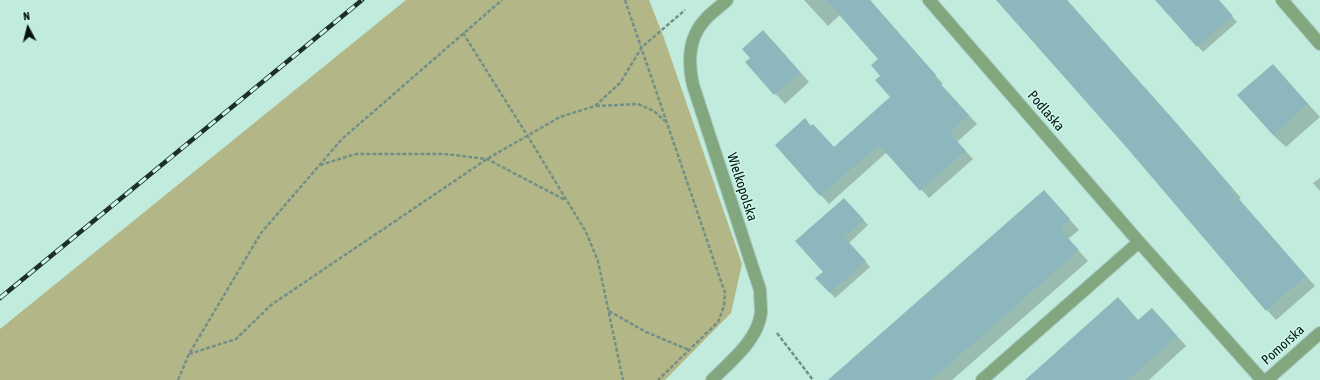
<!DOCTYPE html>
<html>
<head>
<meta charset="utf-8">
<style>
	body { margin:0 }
	#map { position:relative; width:1320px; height:380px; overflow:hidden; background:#c1ebdd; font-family:"Asap Condensed",sans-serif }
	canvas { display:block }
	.north { position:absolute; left:8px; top:8px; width:40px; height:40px; -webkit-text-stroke:3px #cef8ea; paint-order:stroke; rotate:353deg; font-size:11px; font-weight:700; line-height:16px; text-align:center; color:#04130f }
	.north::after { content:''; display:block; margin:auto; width:14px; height:18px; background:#04130f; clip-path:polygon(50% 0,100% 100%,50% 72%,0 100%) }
</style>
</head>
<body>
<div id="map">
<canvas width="1320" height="380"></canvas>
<div class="north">N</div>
</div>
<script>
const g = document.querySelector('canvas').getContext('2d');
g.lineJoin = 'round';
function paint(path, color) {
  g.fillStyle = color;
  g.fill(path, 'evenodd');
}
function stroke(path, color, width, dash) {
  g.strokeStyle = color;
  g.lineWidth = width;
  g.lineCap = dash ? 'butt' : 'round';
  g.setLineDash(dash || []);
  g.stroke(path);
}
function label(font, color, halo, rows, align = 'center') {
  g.font = font + ' "Asap Condensed",sans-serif';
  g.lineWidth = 3;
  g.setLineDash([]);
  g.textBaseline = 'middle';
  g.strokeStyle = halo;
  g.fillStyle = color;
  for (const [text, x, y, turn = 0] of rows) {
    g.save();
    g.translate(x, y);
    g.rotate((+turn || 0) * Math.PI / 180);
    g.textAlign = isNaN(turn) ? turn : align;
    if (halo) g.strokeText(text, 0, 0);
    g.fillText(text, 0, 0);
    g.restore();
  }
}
const green = new Path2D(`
	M 406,0 L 649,0 L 664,38 L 742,264 L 731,313 L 665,380 L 0,380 L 0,329 Z`);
const shadow = new Path2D(`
	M 804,0 L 870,0 L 943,84 L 941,85 L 977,124 L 957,142 L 973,159 L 929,198 L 887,152 L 829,204 L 776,145 L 813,125 L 835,148 L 892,97 L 881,76 L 880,59 L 840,15 L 828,26 Z
	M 998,0 L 1067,0 L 1179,126 L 1241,198 L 1239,199 L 1315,286 L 1276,320 L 1267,310 L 1128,147 Z
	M 1171,0 L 1218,0 L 1237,22 L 1203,52 L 1163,7 Z
	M 773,41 L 809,82 L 785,104 L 746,62 Z
	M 1273,65 L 1320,117 L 1286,147 L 1273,135 Z
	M 1320,178 L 1320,191 L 1313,183 Z
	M 1044,191 L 1079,230 L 1068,239 L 1088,261 L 952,380 L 838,380 Z
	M 849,204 L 868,225 L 849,243 L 870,267 L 835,298 L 817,278 L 824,272 Z
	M 1162,319 L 1186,346 L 1149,380 L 1026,380 L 1139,321 Z`);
const building = new Path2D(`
	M 826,0 L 870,0 L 936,75 L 934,77 L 969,115 L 950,133 L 966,151 L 920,191 L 879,145 L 820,196 L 775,145 L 805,118 L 811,126 L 813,124 L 834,147 L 890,97 L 875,80 L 880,76 L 871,65 L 878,59 Z
	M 996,0 L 1067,0 L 1169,115 L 1232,188 L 1230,189 L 1306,276 L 1266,311 L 1127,148 Z
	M 1155,0 L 1219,0 L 1233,16 L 1197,47 Z
	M 763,30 L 800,72 L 774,95 L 745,62 L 750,58 L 742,49 Z
	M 1273,64 L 1308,104 L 1273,135 L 1237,95 Z
	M 1044,190 L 1070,219 L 1060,229 L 1079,250 L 990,329 L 931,380 L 828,380 Z
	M 844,198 L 864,220 L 844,237 L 866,261 L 830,293 L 815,278 L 823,272 L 795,241 Z
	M 1118,297 L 1138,320 L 1152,308 L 1177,336 L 1128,380 L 1025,380 Z`);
const path = new Path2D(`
	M 625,0 L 725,293 L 724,306 L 718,322 L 658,380
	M 463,33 L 527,135 L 586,232 L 598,261 L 623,380
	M 596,106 L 638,104 L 654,111 L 665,121
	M 320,165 L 356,154 L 445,154 L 487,159 L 565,200
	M 609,311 L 646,332 L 689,350
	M 777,333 L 813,380
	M 189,354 L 236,339 L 271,305 L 487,159 L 560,117 L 595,106 L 620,83 L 642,47 L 685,10
	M 178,380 L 189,354 L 261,233 L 342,139 L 502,0`);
const minor = new Path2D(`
	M 929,0 L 1139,242 L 1262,380
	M 1282,0 L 1320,44
	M 712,380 C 730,362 759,339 761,312 C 761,305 760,297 760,290 L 693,85 C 688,63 688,39 704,21 C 710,13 720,7 727,0
	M 982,380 L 1139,242
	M 1267,380 L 1320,333`);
const rail = new Path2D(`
	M 0,298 L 362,0`);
const streetNames = [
	["Podlaska",1046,111,49],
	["Wielkopolska",742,187,72],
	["Pomorska",1283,345,-42]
];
paint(green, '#b3b787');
paint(shadow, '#0003');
paint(building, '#8cb8bd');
stroke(minor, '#a3c8bc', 14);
stroke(path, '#729086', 2.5, [4, 2]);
stroke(minor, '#82a77e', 12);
stroke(rail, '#1c2f2a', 4.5);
stroke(rail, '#cef8ea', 3, [9]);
label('14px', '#04130f', '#cef8ea', streetNames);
</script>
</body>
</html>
